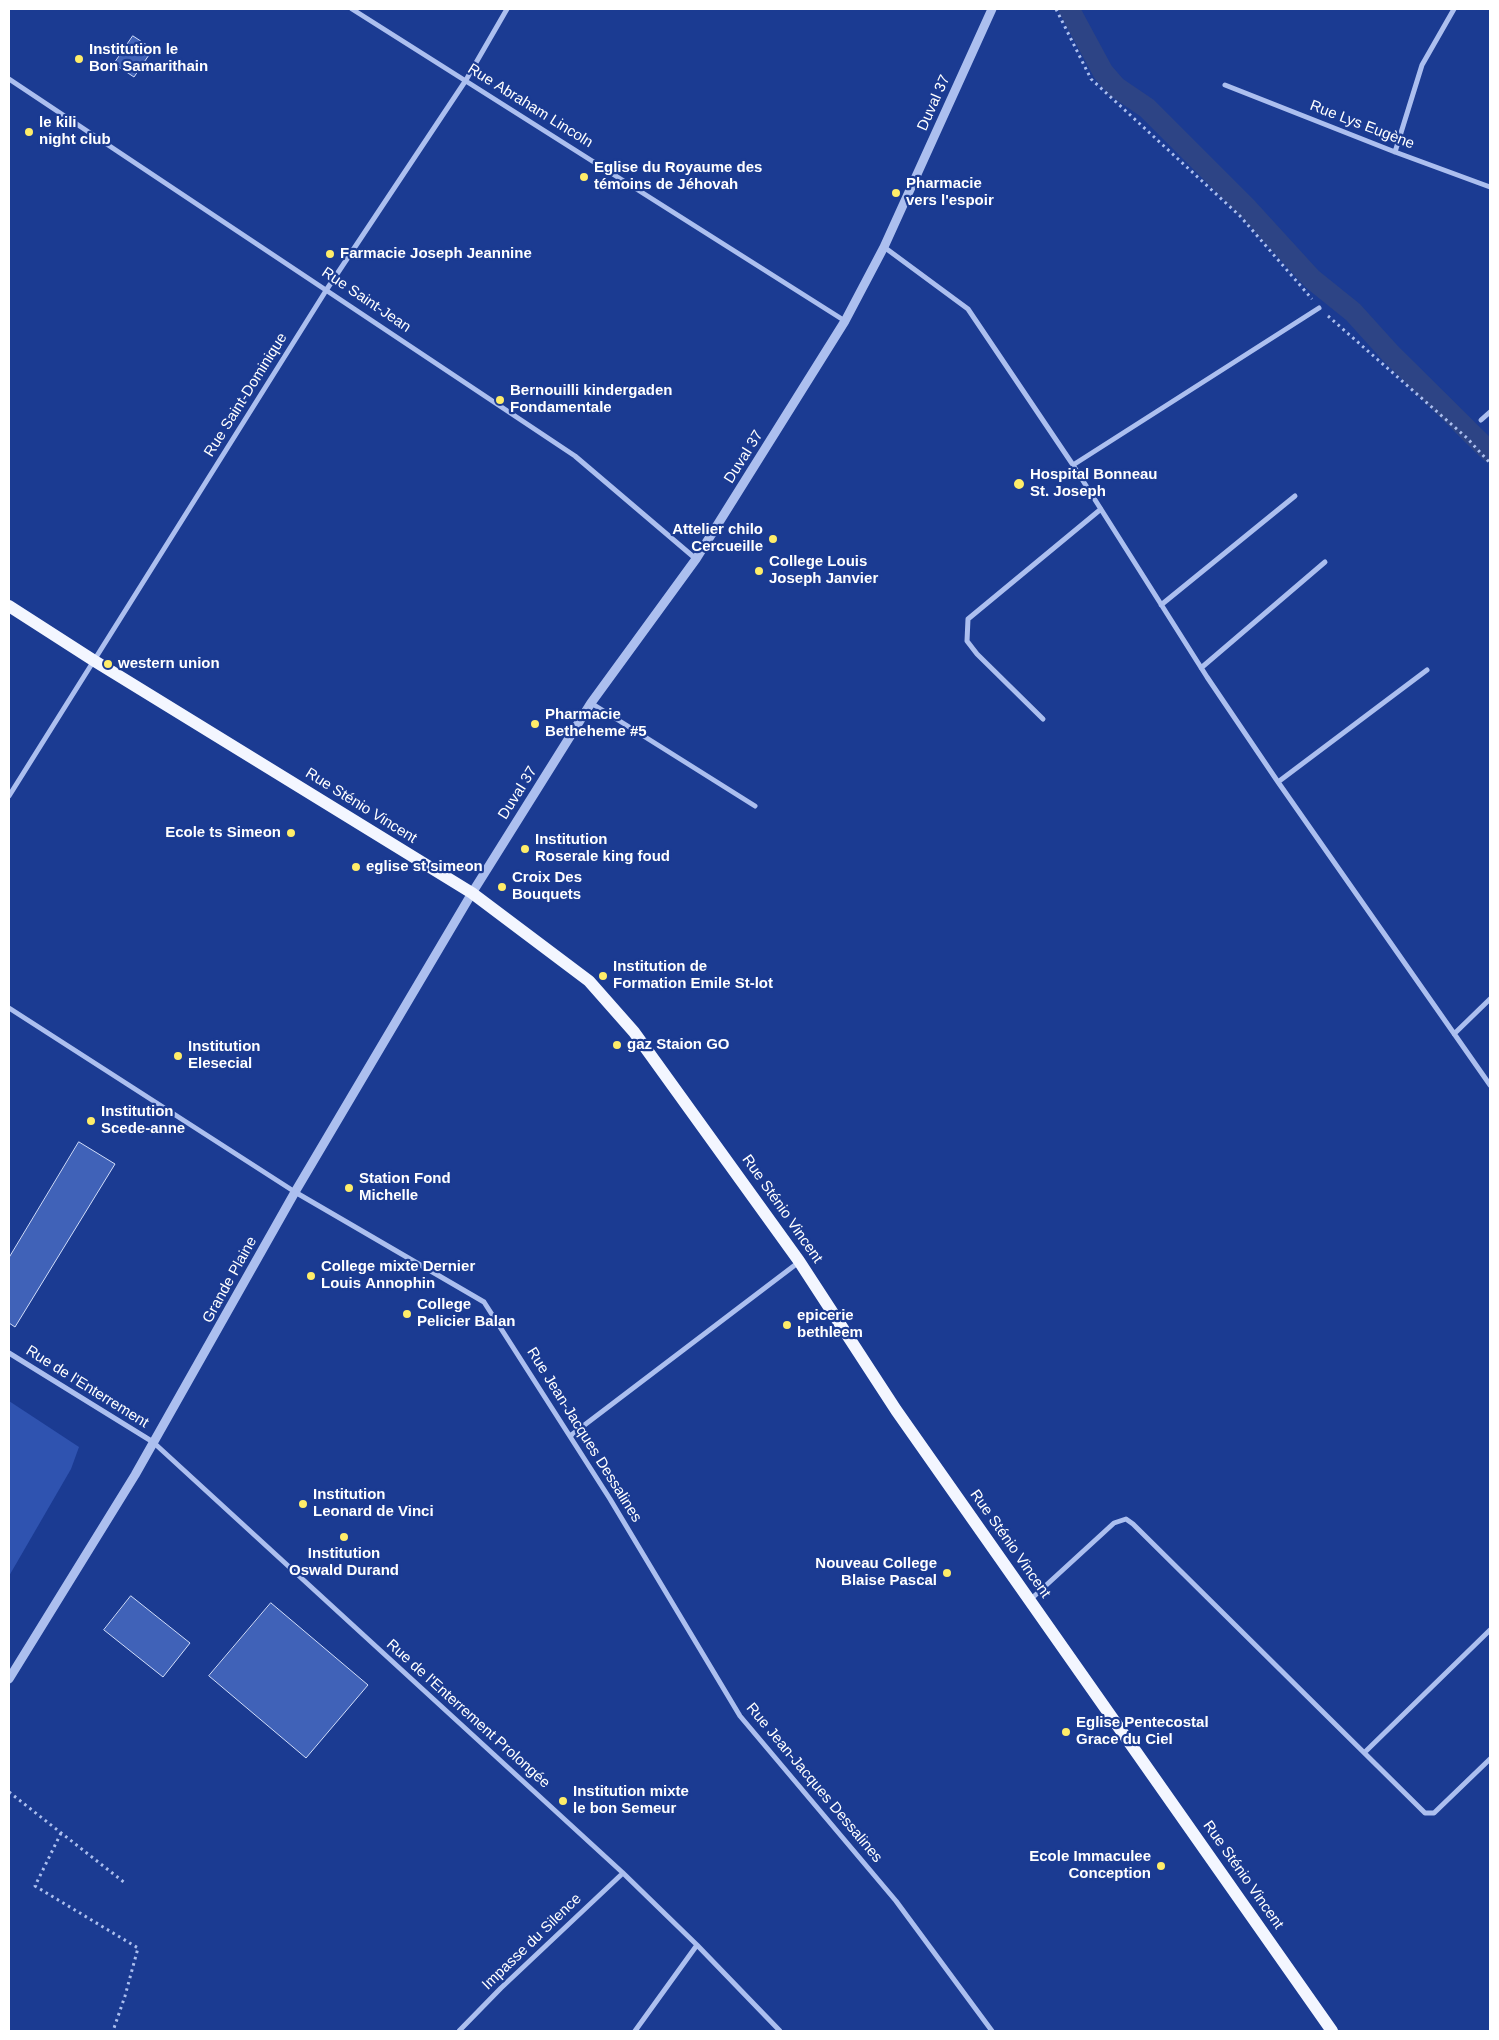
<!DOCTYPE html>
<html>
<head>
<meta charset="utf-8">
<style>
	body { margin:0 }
	#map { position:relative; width:1499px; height:2040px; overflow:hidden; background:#1b3b92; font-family:Arial,sans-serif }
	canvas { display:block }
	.frame { position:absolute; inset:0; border:10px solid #fff; pointer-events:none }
</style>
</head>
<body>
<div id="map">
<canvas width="1499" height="2040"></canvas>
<div class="frame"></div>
</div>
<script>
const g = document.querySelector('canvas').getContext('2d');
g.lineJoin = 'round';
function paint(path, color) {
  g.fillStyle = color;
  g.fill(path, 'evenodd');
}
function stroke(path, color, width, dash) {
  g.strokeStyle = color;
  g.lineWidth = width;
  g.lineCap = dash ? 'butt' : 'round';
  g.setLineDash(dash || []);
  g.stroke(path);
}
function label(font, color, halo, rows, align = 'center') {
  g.font = font + ' Arial,sans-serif';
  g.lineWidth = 4.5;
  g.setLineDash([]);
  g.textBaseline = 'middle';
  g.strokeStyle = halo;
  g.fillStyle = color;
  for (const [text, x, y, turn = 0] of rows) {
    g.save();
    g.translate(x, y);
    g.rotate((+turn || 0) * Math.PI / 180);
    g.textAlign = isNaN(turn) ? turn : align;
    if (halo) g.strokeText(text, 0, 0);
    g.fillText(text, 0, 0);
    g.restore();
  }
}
const green = new Path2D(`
	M 9,1401 L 79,1447 L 71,1469 L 9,1576 Z`);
const canal = new Path2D(`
	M 1069,9 L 1103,72 L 1116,87 L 1147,108 L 1248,209 L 1312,279 L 1353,312 L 1391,354 L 1490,452`);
const building = new Path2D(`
	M 133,36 L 153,49 L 134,77 L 114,64 Z
	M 79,1142 L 115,1164 L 15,1327 L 9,1323 L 9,1258 Z
	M 131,1596 L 190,1643 L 163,1677 L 104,1630 Z
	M 271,1603 L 368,1685 L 306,1758 L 209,1676 Z`);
const path = new Path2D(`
	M 1056,9 L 1091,79 L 1240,216 L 1312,299
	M 1328,316 L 1467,438 L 1490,463
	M 9,1792 L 125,1883
	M 61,1833 L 35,1886 L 138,1948 L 125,1996 L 113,2031`);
const minor = new Path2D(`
	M 352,9 L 845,321
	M 9,79 L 575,456 L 696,559
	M 1225,85 L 1395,152 L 1490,187
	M 1395,152 L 1422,65 L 1454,9
	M 884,247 L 968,309 L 1073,465 L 1207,677 L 1278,782 L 1490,1085
	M 1481,420 L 1490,412
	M 1073,465 L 1319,308
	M 1161,605 L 1295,496
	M 1201,668 L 1325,562
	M 591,703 L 755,806
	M 1043,719 L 977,654 L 967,641 L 968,619 L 1101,509
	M 1278,782 L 1427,670
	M 9,796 L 327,289 L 466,80 L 507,9
	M 9,1008 L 295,1192 L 484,1302 L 610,1499 L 740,1716 L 896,1901 L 992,2031
	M 1454,1034 L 1490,999
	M 9,1353 L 153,1442 L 623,1873 L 697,1945 L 780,2031
	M 570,1436 L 799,1262
	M 1030,1600 L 1114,1523 L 1126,1519 L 1133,1524 L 1425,1813 L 1434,1813 L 1490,1759
	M 1365,1752 L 1490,1630
	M 459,2031 L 501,1988 L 623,1873
	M 635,2031 L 697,1945`);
const tertiary = new Path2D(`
	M 9,1679 L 135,1475 L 295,1192 L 472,893 L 591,703 L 696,559 L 845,321 L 884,247 L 992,9`);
const primary = new Path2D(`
	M 9,606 L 93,660 L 472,893 L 589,981 L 634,1032 L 799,1261 L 896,1410 L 1332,2031`);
const markers = [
	[79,59,5,"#ffed69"],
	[29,132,5,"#ffed69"],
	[584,177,5,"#ffed69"],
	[896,193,5,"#ffed69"],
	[330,254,5,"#ffed69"],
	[500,400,5,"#ffed69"],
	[1019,484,6,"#ffed69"],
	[773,539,5,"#ffed69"],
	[759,571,5,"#ffed69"],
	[108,664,5,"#ffed69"],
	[535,724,5,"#ffed69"],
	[291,833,5,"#ffed69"],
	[525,849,5,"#ffed69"],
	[356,867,5,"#ffed69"],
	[502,887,5,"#ffed69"],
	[603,976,5,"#ffed69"],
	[617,1045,5,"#ffed69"],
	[178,1056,5,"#ffed69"],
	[91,1121,5,"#ffed69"],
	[349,1188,5,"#ffed69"],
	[311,1276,5,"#ffed69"],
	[407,1314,5,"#ffed69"],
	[787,1325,5,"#ffed69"],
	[303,1504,5,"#ffed69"],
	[344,1537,5,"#ffed69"],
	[947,1573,5,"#ffed69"],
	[1066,1732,5,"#ffed69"],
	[563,1801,5,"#ffed69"],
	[1161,1866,5,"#ffed69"]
];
const poiNames = [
	["Institution le",89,50],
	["Bon Samarithain",89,67],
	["le kili",39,123],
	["night club",39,140],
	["Eglise du Royaume des",594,168],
	["témoins de Jéhovah",594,185],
	["Pharmacie",906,184],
	["vers l'espoir",906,201],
	["Farmacie Joseph Jeannine",340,254],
	["Bernouilli kindergaden",510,391],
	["Fondamentale",510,408],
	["Hospital Bonneau",1030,475],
	["St. Joseph",1030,492],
	["Attelier chilo",763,530,"right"],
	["Cercueille",763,547,"right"],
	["College Louis",769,562],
	["Joseph Janvier",769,579],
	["western union",118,664],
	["Pharmacie",545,715],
	["Betheheme #5",545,732],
	["Ecole ts Simeon",281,833,"right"],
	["Institution",535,840],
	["Roserale king foud",535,857],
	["eglise st simeon",366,867],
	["Croix Des",512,878],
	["Bouquets",512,895],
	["Institution de",613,967],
	["Formation Emile St-lot",613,984],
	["gaz Staion GO",627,1045],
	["Institution",188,1047],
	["Elesecial",188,1064],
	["Institution",101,1112],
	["Scede-anne",101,1129],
	["Station Fond",359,1179],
	["Michelle",359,1196],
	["College mixte Dernier",321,1267],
	["Louis Annophin",321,1284],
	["College",417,1305],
	["Pelicier Balan",417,1322],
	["epicerie",797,1316],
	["bethleem",797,1333],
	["Institution",313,1495],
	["Leonard de Vinci",313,1512],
	["Institution",344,1554,"center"],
	["Oswald Durand",344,1571,"center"],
	["Nouveau College",937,1564,"right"],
	["Blaise Pascal",937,1581,"right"],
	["Eglise Pentecostal",1076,1723],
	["Grace du Ciel",1076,1740],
	["Institution mixte",573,1792],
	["le bon Semeur",573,1809],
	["Ecole Immaculee",1151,1857,"right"],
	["Conception",1151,1874,"right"]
];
const streetNames = [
	["Duval 37",934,103,-66],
	["Rue Abraham Lincoln",530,106,32],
	["Rue Lys Eugène",1362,125,21],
	["Rue Saint-Jean",366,300,34],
	["Rue Saint-Dominique",246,395,-58],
	["Duval 37",744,457,-58],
	["Duval 37",518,793,-58],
	["Rue Sténio Vincent",361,806,32],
	["Rue Sténio Vincent",782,1209,55],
	["Grande Plaine",230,1280,-61],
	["Rue de l'Enterrement",87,1387,32],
	["Rue Jean-Jacques Dessalines",584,1435,58],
	["Rue Sténio Vincent",1010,1544,55],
	["Rue de l'Enterrement Prolongée",468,1714,42],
	["Rue Jean-Jacques Dessalines",814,1783,50],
	["Rue Sténio Vincent",1243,1875,55],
	["Impasse du Silence",532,1942,-44]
];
paint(green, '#2f53b0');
stroke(canal, '#2d4485', 21);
paint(building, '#4062b8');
stroke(building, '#d2defa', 1);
stroke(path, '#acbfef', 3, [2.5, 4]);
stroke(minor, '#acbfef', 5);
stroke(tertiary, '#acbfef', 9);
stroke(primary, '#f3f6ff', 12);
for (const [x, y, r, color] of markers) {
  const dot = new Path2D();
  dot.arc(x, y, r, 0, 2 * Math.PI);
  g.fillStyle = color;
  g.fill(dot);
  stroke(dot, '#1b3b92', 2);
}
label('bold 15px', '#fff', '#1b3b92', poiNames, 'left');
label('15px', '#fff', '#1b3b92', streetNames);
</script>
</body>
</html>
